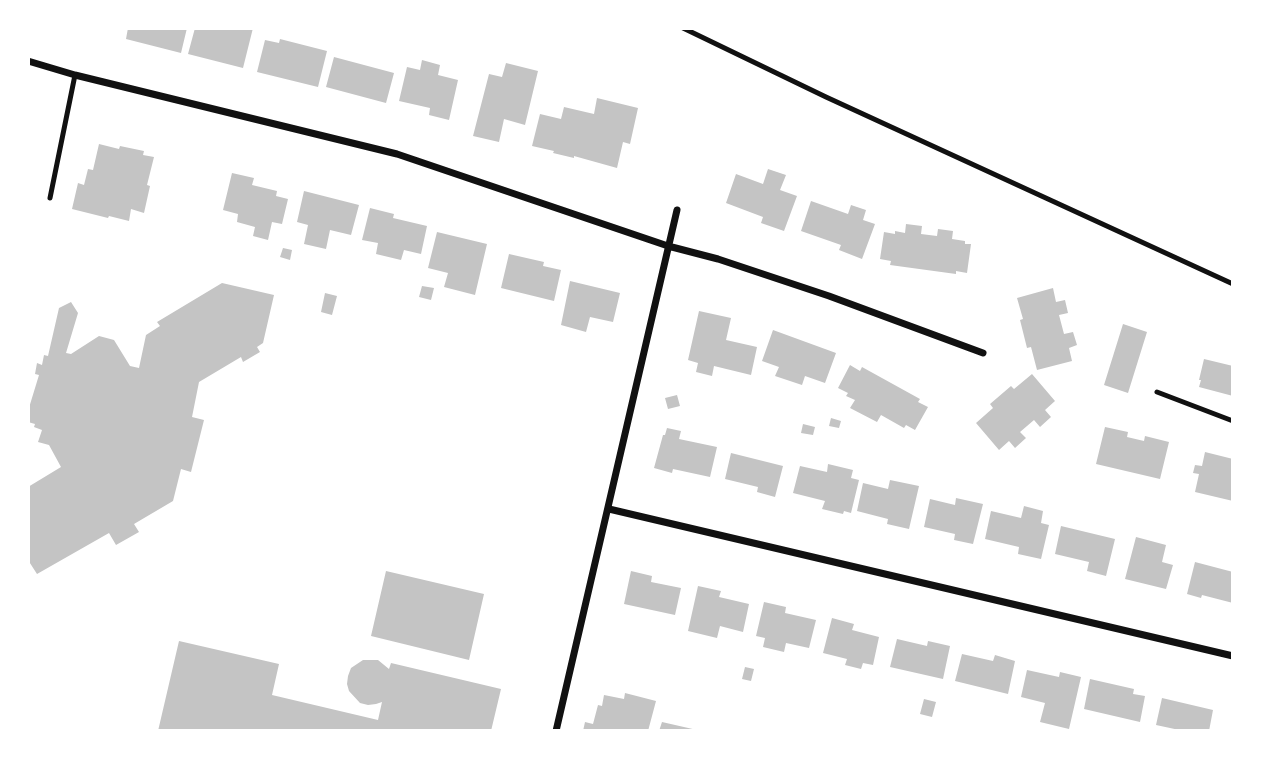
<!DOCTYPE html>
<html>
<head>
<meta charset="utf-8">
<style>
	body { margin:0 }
	#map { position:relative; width:1261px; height:759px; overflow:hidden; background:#fff; font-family:Lato,sans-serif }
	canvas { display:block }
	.frame { position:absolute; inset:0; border:30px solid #fff; pointer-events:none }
</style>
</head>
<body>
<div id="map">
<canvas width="1261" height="759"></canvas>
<div class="frame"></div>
</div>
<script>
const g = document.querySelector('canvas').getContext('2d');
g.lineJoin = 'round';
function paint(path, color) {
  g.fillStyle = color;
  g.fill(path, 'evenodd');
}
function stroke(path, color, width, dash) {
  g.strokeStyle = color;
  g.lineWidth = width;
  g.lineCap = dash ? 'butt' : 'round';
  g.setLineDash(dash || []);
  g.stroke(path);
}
const building = new Path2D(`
	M 128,28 L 187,28 L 181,53 L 126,39 Z
	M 195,28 L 253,28 L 243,68 L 188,54 Z
	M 280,39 L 327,51 L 318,87 L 257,72 L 265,40 L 279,43 Z
	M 334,57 L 394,73 L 386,103 L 326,87 Z
	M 422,60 L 440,65 L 438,75 L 458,80 L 449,120 L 429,115 L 430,108 L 399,101 L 407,67 L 420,70 Z
	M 506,63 L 538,71 L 525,125 L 504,119 L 499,142 L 473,136 L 489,74 L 502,77 Z
	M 597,98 L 638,108 L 630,144 L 623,142 L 617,168 L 574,156 L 574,158 L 553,153 L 554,151 L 532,146 L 540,114 L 561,119 L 564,107 L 594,114 Z
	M 99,144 L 119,149 L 120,146 L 144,151 L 143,155 L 154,157 L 147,185 L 150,186 L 144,213 L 131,209 L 129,221 L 109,216 L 108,218 L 72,209 L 78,183 L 84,185 L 88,169 L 93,170 Z
	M 768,169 L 786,175 L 780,190 L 797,196 L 784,231 L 761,223 L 763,217 L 726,203 L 736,174 L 763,184 Z
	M 232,173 L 254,178 L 252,185 L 277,191 L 276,196 L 288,199 L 282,224 L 272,222 L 268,240 L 253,236 L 255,227 L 237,222 L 238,214 L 223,210 Z
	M 304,191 L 359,205 L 351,235 L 330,230 L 326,249 L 304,244 L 308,225 L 297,222 Z
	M 811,201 L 848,214 L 851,205 L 866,210 L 863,220 L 875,224 L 862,259 L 839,250 L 841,245 L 801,231 Z
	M 370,208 L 394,214 L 393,218 L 427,226 L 421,254 L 404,250 L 401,260 L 376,254 L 378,243 L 362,240 Z
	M 906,224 L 922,226 L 921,234 L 937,236 L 938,229 L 953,231 L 952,239 L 965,241 L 965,244 L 971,244 L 967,273 L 956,271 L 956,274 L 890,265 L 891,261 L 880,259 L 884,232 L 895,234 L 895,231 L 905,233 Z
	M 437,232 L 487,244 L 475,295 L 444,287 L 448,273 L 428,268 Z
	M 283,248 L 292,250 L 290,260 L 280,257 Z
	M 509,254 L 544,262 L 543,266 L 561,270 L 554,301 L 501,288 Z
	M 570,281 L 620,293 L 613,322 L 590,317 L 586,332 L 561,325 Z
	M 222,283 L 274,295 L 263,343 L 257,347 L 260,352 L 243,362 L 241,357 L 199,382 L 192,417 L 204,420 L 191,472 L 181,469 L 173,501 L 134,524 L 139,532 L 116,545 L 109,533 L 37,574 L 28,560 L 28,487 L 61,467 L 49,445 L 38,442 L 42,430 L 34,427 L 35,424 L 28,422 L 28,411 L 39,375 L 35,374 L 37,363 L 42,365 L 44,355 L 48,356 L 59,308 L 71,302 L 78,313 L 66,353 L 71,354 L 99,336 L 114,340 L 130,366 L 139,368 L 146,335 L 160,326 L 157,322 Z
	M 422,286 L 434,288 L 431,300 L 419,297 Z
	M 1053,288 L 1056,302 L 1065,300 L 1068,313 L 1059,315 L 1064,334 L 1073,332 L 1077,345 L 1069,348 L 1072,361 L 1037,370 L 1031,347 L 1027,348 L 1020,320 L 1023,319 L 1017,298 Z
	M 325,293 L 337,296 L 332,315 L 321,312 Z
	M 699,311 L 731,318 L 726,340 L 757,347 L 751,375 L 714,366 L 712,376 L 696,372 L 698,363 L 688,360 Z
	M 1123,324 L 1147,332 L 1128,393 L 1104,385 Z
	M 773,330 L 836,353 L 825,383 L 805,376 L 802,385 L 775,376 L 779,367 L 762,361 Z
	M 1204,359 L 1233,366 L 1233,396 L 1199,387 L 1201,380 L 1199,380 Z
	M 850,365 L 860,371 L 862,367 L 920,399 L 918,402 L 928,407 L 915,430 L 906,425 L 904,428 L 881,415 L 877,422 L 850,408 L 855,400 L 846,396 L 848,393 L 838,388 Z
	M 1032,374 L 1055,401 L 1045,410 L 1051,417 L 1040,427 L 1034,420 L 1020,432 L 1026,438 L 1015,448 L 1009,441 L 999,450 L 976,423 L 993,408 L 990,404 L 1011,386 L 1014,389 Z
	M 677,395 L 680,406 L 668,409 L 665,398 Z
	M 831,418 L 841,421 L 839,428 L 829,426 Z
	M 803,424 L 815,427 L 813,435 L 801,433 Z
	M 1105,427 L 1128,432 L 1127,437 L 1144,441 L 1145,436 L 1169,442 L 1160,479 L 1096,464 Z
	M 667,428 L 681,431 L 679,439 L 717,447 L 710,477 L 673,469 L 672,473 L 654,468 L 663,435 L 665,435 Z
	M 1205,452 L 1233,459 L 1233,501 L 1195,492 L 1199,474 L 1193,473 L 1195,465 L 1202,466 Z
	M 731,453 L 783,466 L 775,497 L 757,492 L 758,487 L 725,479 Z
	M 828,464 L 853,470 L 851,478 L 859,480 L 851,513 L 844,511 L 843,514 L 822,509 L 825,501 L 793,493 L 800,466 L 827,472 Z
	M 890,480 L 919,486 L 909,529 L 887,524 L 888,519 L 857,511 L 863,483 L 888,489 Z
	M 956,498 L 983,504 L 973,544 L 954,540 L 955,534 L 924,527 L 930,499 L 955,505 Z
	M 1024,506 L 1043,511 L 1041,523 L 1049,525 L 1041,559 L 1018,554 L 1019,547 L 985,539 L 991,511 L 1021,518 Z
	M 1061,526 L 1115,539 L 1106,576 L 1087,571 L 1089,562 L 1055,554 Z
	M 1136,537 L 1166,545 L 1162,562 L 1173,565 L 1166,589 L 1125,579 Z
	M 1195,562 L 1233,572 L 1233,603 L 1202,595 L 1201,598 L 1187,594 Z
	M 386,571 L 484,594 L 469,660 L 371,636 Z
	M 631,571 L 652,576 L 651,582 L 681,588 L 675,615 L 624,604 Z
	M 698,586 L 721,591 L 719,597 L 749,604 L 743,632 L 720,626 L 717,638 L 688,631 Z
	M 764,602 L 786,607 L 785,613 L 816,620 L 809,648 L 786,643 L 784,652 L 763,647 L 765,638 L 756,636 Z
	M 832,618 L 854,624 L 852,630 L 879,637 L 873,665 L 863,663 L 861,669 L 845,665 L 847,659 L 823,653 Z
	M 897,639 L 927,646 L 928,641 L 950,646 L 943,679 L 890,667 Z
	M 179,641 L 279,664 L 272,695 L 378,720 L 382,702 L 376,704 L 368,705 L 360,703 L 349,691 L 347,684 L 348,676 L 351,668 L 363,660 L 378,660 L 389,669 L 391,663 L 501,689 L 491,731 L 158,731 Z
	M 962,654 L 993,661 L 995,655 L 1015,661 L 1008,694 L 955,681 Z
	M 745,667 L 754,669 L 751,681 L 742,679 Z
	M 1027,670 L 1059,677 L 1060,672 L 1081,677 L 1069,729 L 1040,722 L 1045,703 L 1021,697 Z
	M 1090,679 L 1134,689 L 1133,694 L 1145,696 L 1140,722 L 1084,709 Z
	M 625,693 L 656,701 L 648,731 L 583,731 L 585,722 L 593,724 L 598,705 L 602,706 L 604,695 L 624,699 Z
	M 1162,698 L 1213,710 L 1209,731 L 1184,731 L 1156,725 Z
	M 924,699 L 936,702 L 932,717 L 920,714 Z
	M 662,722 L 697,730 L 697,731 L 659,731 Z`);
const service = new Path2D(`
	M 683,28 L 826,97 L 1233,284
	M 50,198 L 75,75
	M 1157,392 L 1233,421`);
const minor = new Path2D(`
	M 28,61 L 75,75 L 397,154 L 668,246 L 718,259 L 829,296 L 983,353
	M 609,509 L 1233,656
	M 556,731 L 677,210`);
paint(building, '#c4c4c4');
stroke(service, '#111', 5);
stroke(minor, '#111', 7);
</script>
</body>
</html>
